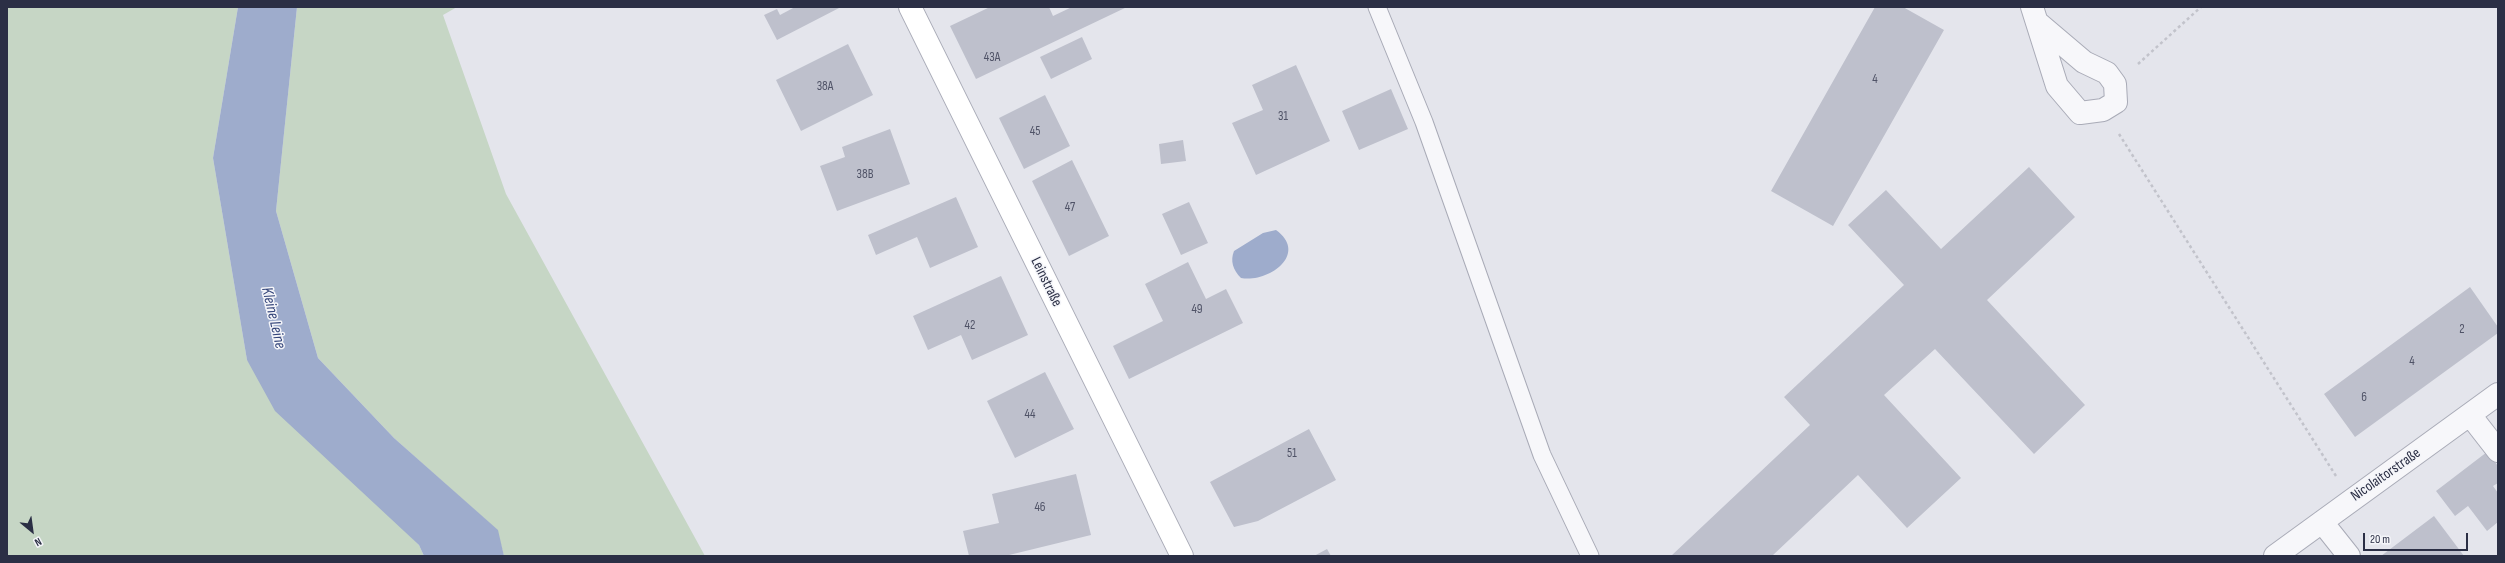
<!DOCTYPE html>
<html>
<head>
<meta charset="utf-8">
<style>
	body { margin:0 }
	#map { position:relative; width:2505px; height:563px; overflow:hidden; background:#e4e5ec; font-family:"Sofia Sans Condensed",sans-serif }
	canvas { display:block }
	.frame { position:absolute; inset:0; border:8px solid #2b2f45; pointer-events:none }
	.north { position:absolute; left:12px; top:511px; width:40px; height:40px; -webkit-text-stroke:3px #f4f5f9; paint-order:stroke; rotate:151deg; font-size:11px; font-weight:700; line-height:16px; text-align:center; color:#2b2f45 }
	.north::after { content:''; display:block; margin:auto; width:14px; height:18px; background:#2b2f45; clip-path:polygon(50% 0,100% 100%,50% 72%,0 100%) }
	.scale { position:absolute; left:2363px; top:533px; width:105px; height:18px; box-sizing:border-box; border:2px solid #2b2f45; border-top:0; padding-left:5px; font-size:12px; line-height:14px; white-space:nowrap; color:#2b2f45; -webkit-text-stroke:3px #f4f5f9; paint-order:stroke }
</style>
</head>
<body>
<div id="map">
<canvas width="2505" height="563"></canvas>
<div class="frame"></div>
<div class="north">N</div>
<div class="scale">20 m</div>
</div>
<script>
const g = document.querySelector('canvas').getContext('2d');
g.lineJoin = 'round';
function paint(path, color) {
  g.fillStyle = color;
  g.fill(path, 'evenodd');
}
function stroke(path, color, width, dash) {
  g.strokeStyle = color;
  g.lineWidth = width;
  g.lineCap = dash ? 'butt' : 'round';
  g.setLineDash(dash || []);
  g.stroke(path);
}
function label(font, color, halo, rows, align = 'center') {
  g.font = font + ' "Sofia Sans Condensed",sans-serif';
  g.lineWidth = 3;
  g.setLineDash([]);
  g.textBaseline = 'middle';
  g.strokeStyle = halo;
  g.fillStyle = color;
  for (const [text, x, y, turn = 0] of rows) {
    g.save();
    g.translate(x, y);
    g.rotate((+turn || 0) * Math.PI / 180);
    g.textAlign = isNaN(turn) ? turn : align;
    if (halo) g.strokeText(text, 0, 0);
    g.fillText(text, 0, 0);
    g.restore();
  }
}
const green = new Path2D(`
	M 7,7 L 238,7 L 213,158 L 247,360 L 419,545 L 424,556 L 7,556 Z
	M 297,7 L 457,7 L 443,15 L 506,194 L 705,556 L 504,556 L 497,530 L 394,438 L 318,358 L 276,211 Z`);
const water = new Path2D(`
	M 238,7 L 297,7 L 276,211 L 318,358 L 394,438 L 498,530 L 504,556 L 424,556 L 419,545 L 275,411 L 247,360 L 213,158 Z
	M 1276,230 C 1309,254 1269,283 1241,278 C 1233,270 1230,261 1234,251 L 1263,233 Z`);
const building = new Path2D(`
	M 795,7 L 841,7 L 777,40 L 764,15 L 777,9 L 780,15 Z
	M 990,7 L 1049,7 L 1053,16 L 1072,7 L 1127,7 L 976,79 L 950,26 Z
	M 1875,7 L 1903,7 L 1944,30 L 1833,226 L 1771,191 Z
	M 1082,37 L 1092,59 L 1051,79 L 1040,57 Z
	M 848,44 L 873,95 L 801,131 L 776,80 Z
	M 1296,65 L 1330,141 L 1256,175 L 1232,123 L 1263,110 L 1252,85 Z
	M 1391,89 L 1408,129 L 1359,150 L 1342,111 Z
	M 1045,95 L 1070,146 L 1024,169 L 999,118 Z
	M 890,129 L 910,184 L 837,211 L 820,166 L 845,157 L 842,147 Z
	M 1183,140 L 1186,161 L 1161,164 L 1159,144 Z
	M 1072,160 L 1109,236 L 1069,256 L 1032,181 Z
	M 2029,167 L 2075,217 L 1987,300 L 2085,405 L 2034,454 L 1935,349 L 1884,395 L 1961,478 L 1907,528 L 1858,475 L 1772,556 L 1671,556 L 1810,425 L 1784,397 L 1904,285 L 1848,225 L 1886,190 L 1941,249 Z
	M 956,197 L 978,247 L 930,268 L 917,237 L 876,255 L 868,235 Z
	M 1189,202 L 1208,243 L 1181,255 L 1162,214 Z
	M 1188,262 L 1206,299 L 1226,289 L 1243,323 L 1129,379 L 1113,346 L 1163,321 L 1145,284 Z
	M 1001,276 L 1028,335 L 972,360 L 961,335 L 928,350 L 913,316 Z
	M 2470,287 L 2498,327 L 2498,333 L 2355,437 L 2324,394 Z
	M 1045,372 L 1074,429 L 1015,458 L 987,401 Z
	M 1309,429 L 1336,480 L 1258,521 L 1234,527 L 1210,482 Z
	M 2487,452 L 2498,466 L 2498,483 L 2493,486 L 2498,493 L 2498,522 L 2487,531 L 2468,506 L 2455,516 L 2436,491 Z
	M 1076,474 L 1091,535 L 1005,556 L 969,556 L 963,531 L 999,523 L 992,494 Z
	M 2434,516 L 2464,556 L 2381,556 Z
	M 1327,549 L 1331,556 L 1314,556 Z`);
const path = new Path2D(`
	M 2138,64 L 2201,7
	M 2119,134 L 2336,476`);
const lane = new Path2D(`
	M 1377,7 L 1424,122 L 1542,455 L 1590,556`);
const street = new Path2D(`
	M 2032,7 L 2057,86 L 2080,113 L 2103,110 L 2116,102 L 2115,84 L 2107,73 L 2084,62 L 2038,23
	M 2470,415 L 2498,451
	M 2322,522 L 2349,556
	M 2275,556 L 2498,394`);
const secondary = new Path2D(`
	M 910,7 L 1182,556`);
const numberNames = [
	["43A",992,58],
	["4",1875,80],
	["38A",825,87],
	["31",1283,117],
	["45",1035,132],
	["38B",865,175],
	["47",1070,208],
	["49",1197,310],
	["42",970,326],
	["2",2462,330],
	["4",2412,362],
	["6",2364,398],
	["44",1030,415],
	["51",1292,454],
	["46",1040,508]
];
const streetNames = [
	["Leinstraße",1046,282,64],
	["Nicolaitorstraße",2386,475,-35]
];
const waterNames = [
	["Kleine Leine",273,318,77]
];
paint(green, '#c6d6c5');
paint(water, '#9eaccc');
paint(building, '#bec0cc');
stroke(lane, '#a9abb7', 19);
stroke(street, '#a9abb7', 24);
stroke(secondary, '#a9abb7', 24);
stroke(path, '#c2c3cb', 2.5, [3, 3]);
stroke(lane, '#f7f7fa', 17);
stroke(street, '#f7f7fa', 22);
stroke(secondary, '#fff', 22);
label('13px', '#505367', null, numberNames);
label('15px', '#2b2f45', '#f4f5f9', streetNames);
label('italic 16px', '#34457a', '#f4f5f9', waterNames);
</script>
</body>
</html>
